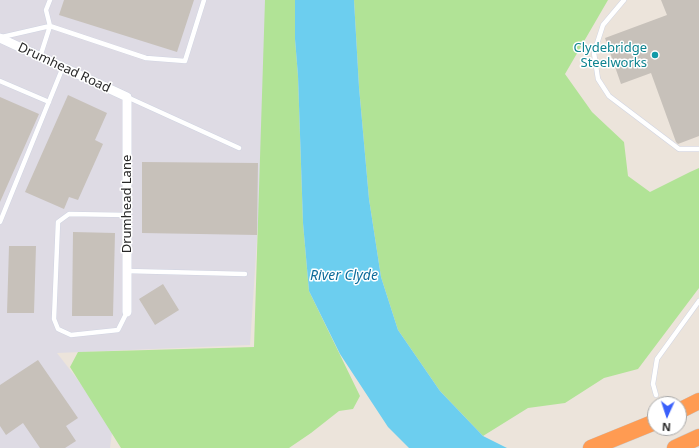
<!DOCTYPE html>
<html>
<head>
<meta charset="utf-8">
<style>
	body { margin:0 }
	#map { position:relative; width:699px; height:448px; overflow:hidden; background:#ece4db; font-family:"Noto Sans",sans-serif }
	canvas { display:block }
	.north { position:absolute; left:647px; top:396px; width:40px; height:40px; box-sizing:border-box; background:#fff; border:1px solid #a9a9a9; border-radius:50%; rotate:183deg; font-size:11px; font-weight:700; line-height:16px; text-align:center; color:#292929 }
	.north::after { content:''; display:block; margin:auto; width:14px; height:18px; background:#395ffb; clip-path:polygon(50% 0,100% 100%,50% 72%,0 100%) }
</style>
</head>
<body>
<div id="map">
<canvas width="699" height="448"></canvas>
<div class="north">N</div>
</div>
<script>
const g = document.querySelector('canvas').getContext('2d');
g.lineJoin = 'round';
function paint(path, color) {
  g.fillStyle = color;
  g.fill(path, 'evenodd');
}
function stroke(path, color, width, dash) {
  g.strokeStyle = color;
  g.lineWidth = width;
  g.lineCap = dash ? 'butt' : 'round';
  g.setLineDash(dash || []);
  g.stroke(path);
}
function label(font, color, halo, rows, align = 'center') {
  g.font = font + ' "Noto Sans",sans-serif';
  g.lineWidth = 3;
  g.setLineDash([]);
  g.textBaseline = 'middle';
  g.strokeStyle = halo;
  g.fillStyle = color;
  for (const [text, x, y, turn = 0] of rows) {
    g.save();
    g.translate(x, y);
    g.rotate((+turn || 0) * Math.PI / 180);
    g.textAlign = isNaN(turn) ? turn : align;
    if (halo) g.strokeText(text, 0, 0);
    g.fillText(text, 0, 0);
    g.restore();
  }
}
const industrial = new Path2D(`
	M 0,0 L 267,0 L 263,149 L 250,345 L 57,353 L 113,425 L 110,448 L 0,448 Z`);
const green = new Path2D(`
	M 265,0 L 295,0 L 295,39 L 298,76 L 303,223 L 309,291 L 360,396 L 353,409 L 339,411 L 311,433 L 289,448 L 121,448 L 70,367 L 78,352 L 254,347 Z
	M 354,0 L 608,0 L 565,74 L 592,112 L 624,142 L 628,176 L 650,192 L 690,172 L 699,168 L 699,288 L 638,369 L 604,378 L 565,403 L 528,408 L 483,436 L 440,391 L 398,330 L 381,277 L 369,199 L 359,87 Z`);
const water = new Path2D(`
	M 295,0 L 354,0 L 359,87 L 369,199 L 381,277 L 398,330 L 440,391 L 483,436 L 507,448 L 409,448 L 388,427 L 340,354 L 309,291 L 303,223 L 298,76 L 295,39 Z`);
const building = new Path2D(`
	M 64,0 L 194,0 L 177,52 L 59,15 Z
	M 661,0 L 699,0 L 699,136 L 678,144 L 676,142 L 651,73 L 621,84 L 605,38 L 667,15 Z
	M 68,95 L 107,113 L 95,140 L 103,144 L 78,200 L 69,197 L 64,209 L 25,192 Z
	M 0,97 L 39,114 L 0,202 Z
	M 142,162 L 258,163 L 257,235 L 142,233 Z
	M 73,232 L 115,233 L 113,316 L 72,316 Z
	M 9,246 L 36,246 L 34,313 L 7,313 Z
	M 163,284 L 179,310 L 155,325 L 139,299 Z
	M 38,360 L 78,418 L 66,426 L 76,441 L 65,448 L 40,448 L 23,423 L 6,435 L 0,426 L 0,385 Z`);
const lane = new Path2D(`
	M 624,0 L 603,25 L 594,53 L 598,79 L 609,96 L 679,149 L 699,149
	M 2,37 L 50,26 L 146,58 L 185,61 L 204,0
	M 40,57 L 50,26 L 46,10 L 50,0
	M 0,81 L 49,102
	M 127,97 L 239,148
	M 127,215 L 69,214 L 58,222 L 54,319 L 58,329 L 71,335 L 118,330 L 127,312
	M 0,222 L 63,67
	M 127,271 L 245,274
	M 656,395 L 653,384 L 657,359 L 699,301`);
const street = new Path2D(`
	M 0,38 L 127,97 L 127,312`);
const highway = new Path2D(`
	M 679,411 L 699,401
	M 591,448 L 655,422
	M 675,448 L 699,437`);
const markers = [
	[655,55,4,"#0f9aa8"]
];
const cultureNames = [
	["Clydebridge",647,48],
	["Steelworks",647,63]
];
const streetNames = [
	["Drumhead Road",64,68,25],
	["Drumhead Lane",127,204,-90]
];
const waterNames = [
	["River Clyde",344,276]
];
paint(industrial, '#dedbe4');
paint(green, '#b1e396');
paint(water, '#6cceef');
paint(building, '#c7c1ba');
stroke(lane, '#d0d4e2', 5.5);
stroke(street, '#d0d4e2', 10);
stroke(highway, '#c7c7c7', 17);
stroke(lane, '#fff', 4.5);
stroke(street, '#fff', 9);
stroke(highway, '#ff9b52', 16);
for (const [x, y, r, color] of markers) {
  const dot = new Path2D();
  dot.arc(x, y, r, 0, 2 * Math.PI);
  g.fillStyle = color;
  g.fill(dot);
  stroke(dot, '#fff', 1.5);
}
label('13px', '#0d838f', '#fff', cultureNames, 'right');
label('13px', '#292929', '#fff', streetNames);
label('italic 14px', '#0c6b9a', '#fff', waterNames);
</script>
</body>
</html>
